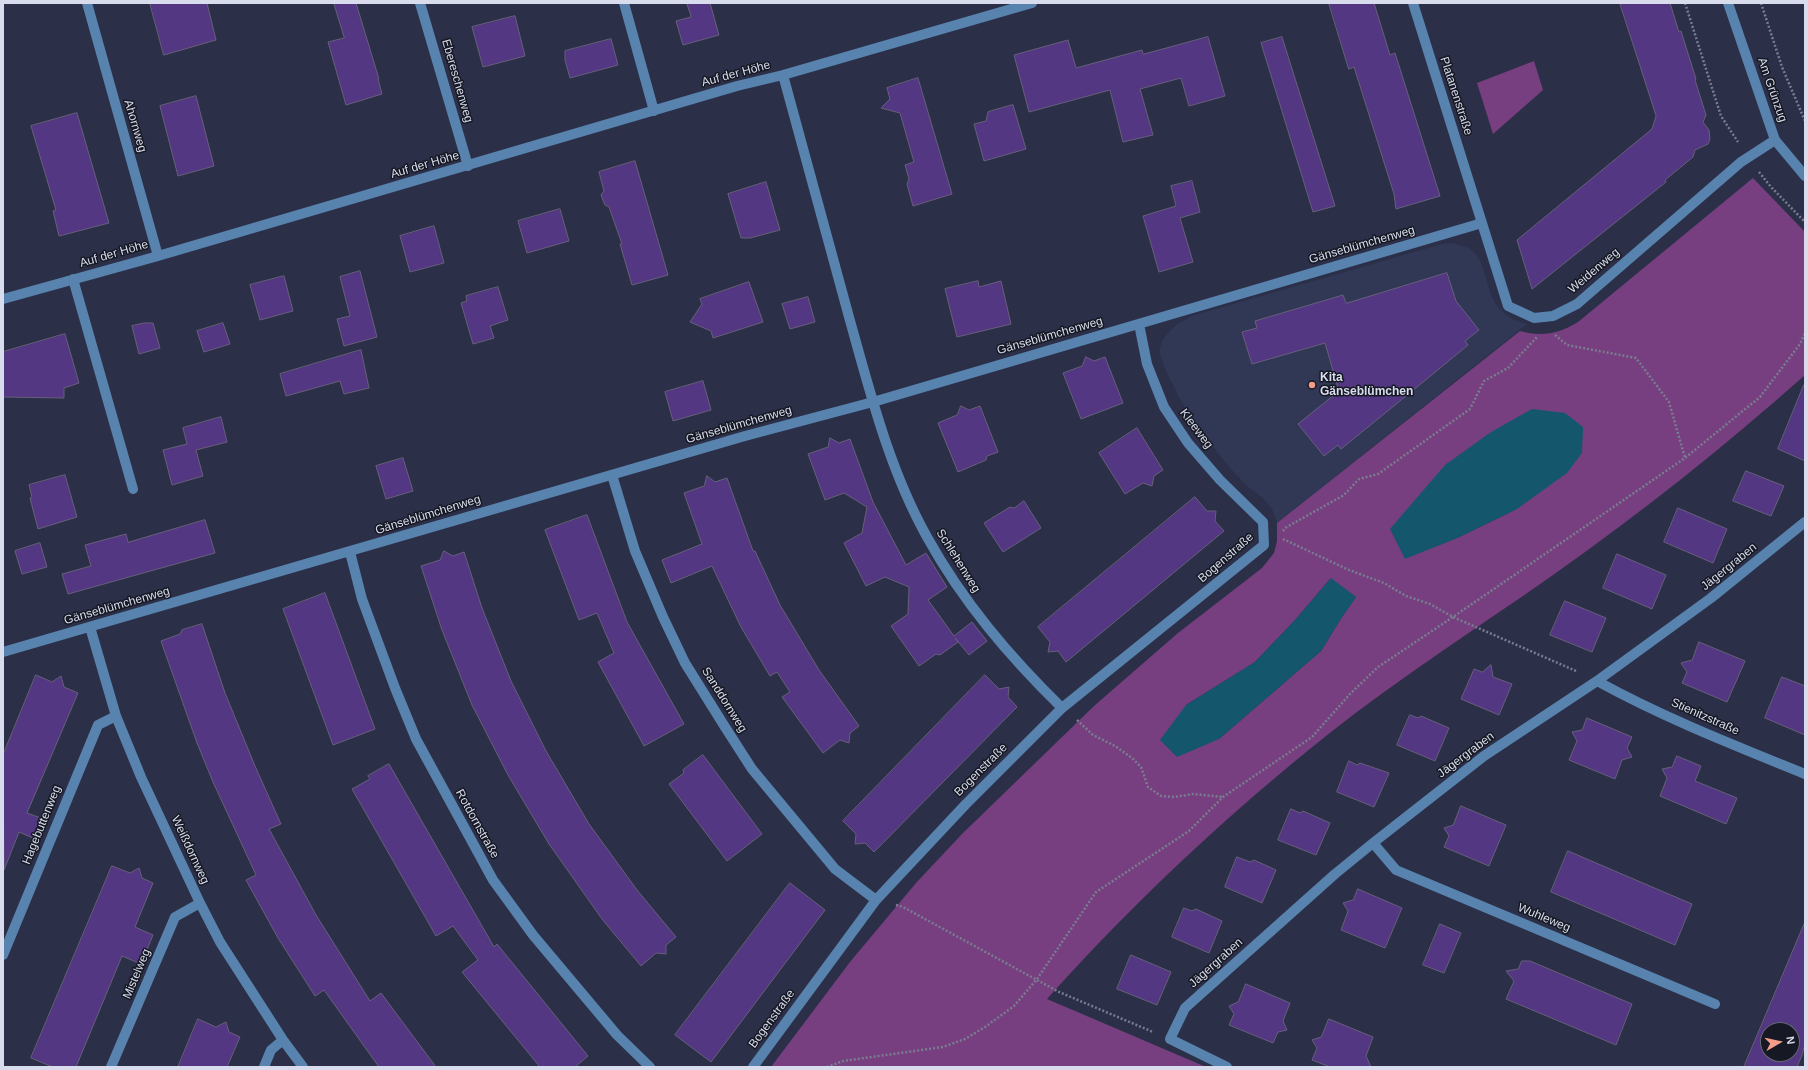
<!DOCTYPE html>
<html>
<head>
<meta charset="utf-8">
<style>
	body { margin:0 }
	#map { position:relative; width:1808px; height:1070px; overflow:hidden; background:#2b3048; font-family:Helvetica,sans-serif }
	canvas { display:block }
	.frame { position:absolute; inset:0; border:4px solid #d8dcec; pointer-events:none }
	.north { position:absolute; left:1760px; top:1022px; width:40px; height:40px; box-sizing:border-box; background:#161924; border:1px solid #646774; border-radius:50%; rotate:81deg; font-size:11px; font-weight:700; line-height:16px; text-align:center; color:#d8dcec }
	.north::after { content:''; display:block; margin:auto; width:14px; height:18px; background:#f49e89; clip-path:polygon(50% 0,100% 100%,50% 72%,0 100%) }
</style>
</head>
<body>
<div id="map">
<canvas width="1808" height="1070"></canvas>
<div class="frame"></div>
<div class="north">N</div>
</div>
<script>
const g = document.querySelector('canvas').getContext('2d');
g.lineJoin = 'round';
function paint(path, color) {
  g.fillStyle = color;
  g.fill(path, 'evenodd');
}
function stroke(path, color, width, dash) {
  g.strokeStyle = color;
  g.lineWidth = width;
  g.lineCap = dash ? 'butt' : 'round';
  g.setLineDash(dash || []);
  g.stroke(path);
}
function label(font, color, halo, rows, align = 'center') {
  g.font = font + ' Helvetica,sans-serif';
  g.lineWidth = 3;
  g.setLineDash([]);
  g.textBaseline = 'middle';
  g.strokeStyle = halo;
  g.fillStyle = color;
  for (const [text, x, y, turn = 0] of rows) {
    g.save();
    g.translate(x, y);
    g.rotate((+turn || 0) * Math.PI / 180);
    g.textAlign = isNaN(turn) ? turn : align;
    if (halo) g.strokeText(text, 0, 0);
    g.fillText(text, 0, 0);
    g.restore();
  }
}
const built = new Path2D(`
	M 1452,243 L 1469,248 L 1477,256 L 1482,265 L 1491,295 L 1496,305 L 1504,313 L 1514,320 L 1527,324 L 1277,523 L 1272,509 L 1264,499 L 1246,485 L 1231,469 L 1198,429 L 1180,399 L 1166,371 L 1159,352 L 1162,341 L 1169,332 L 1179,323 L 1192,316 L 1442,244 Z`);
const green = new Path2D(`
	M 1534,61 L 1543,90 L 1493,134 L 1477,83 Z
	M 1753,178 L 1805,232 L 1805,375 C 1725,446 1641,513 1553,575 C 1479,627 1402,676 1331,732 C 1229,813 1134,902 1047,999 L 1206,1067 L 771,1067 L 850,962 L 916,883 L 962,834 L 1094,706 L 1178,633 L 1262,568 L 1274,553 L 1277,541 L 1277,523 L 1520,331 C 1541,337 1559,334 1578,322 ZM 1517,509 L 1457,538 L 1405,558 ZM 1330,579 L 1356,597 L 1342,617 L 1321,651 L 1219,739 L 1186,705 L 1255,662 L 1296,619 Z`);
const water = new Path2D(`
	M 1532,409 L 1565,413 L 1583,427 L 1582,453 L 1567,473 L 1517,509 L 1457,538 L 1405,559 L 1390,529 L 1445,465 L 1491,432 Z
	M 1331,578 L 1356,597 L 1342,617 L 1321,651 L 1219,739 L 1177,757 L 1160,740 L 1186,705 L 1255,662 L 1296,619 Z`);
const building = new Path2D(`
	M 150,3 L 207,3 L 216,40 L 164,55 Z
	M 334,3 L 356,3 L 379,79 L 378,79 L 382,94 L 346,105 L 328,42 L 344,38 Z
	M 687,3 L 710,3 L 719,35 L 683,45 L 676,21 L 691,17 Z
	M 1329,3 L 1374,3 L 1390,55 L 1395,53 L 1440,196 L 1396,209 L 1394,194 L 1354,67 L 1349,69 Z
	M 1620,3 L 1670,3 L 1679,32 L 1681,31 L 1696,79 L 1695,80 L 1706,115 L 1703,122 L 1709,130 L 1710,139 L 1708,144 L 1695,150 L 1693,157 L 1665,180 L 1666,182 L 1532,289 L 1517,240 L 1652,129 L 1656,116 Z
	M 515,16 L 525,56 L 483,67 L 472,27 Z
	M 1208,37 L 1225,96 L 1189,106 L 1181,78 L 1140,89 L 1153,135 L 1123,142 L 1110,90 L 1029,112 L 1014,55 L 1068,40 L 1076,68 L 1142,50 L 1143,54 Z
	M 1282,37 L 1335,206 L 1313,212 L 1261,43 Z
	M 611,39 L 618,65 L 570,78 L 565,60 L 565,51 Z
	M 918,78 L 952,194 L 913,206 L 907,184 L 909,179 L 905,165 L 914,162 L 900,113 L 881,108 L 890,99 L 887,88 Z
	M 196,96 L 214,166 L 178,176 L 160,106 Z
	M 1013,105 L 1026,149 L 984,161 L 974,124 L 986,121 L 988,112 Z
	M 77,113 L 109,223 L 59,236 L 53,211 L 56,210 L 31,126 Z
	M 635,161 L 668,275 L 632,285 L 620,244 L 622,244 L 609,207 L 605,205 L 601,195 L 604,191 L 599,172 Z
	M 1192,181 L 1200,212 L 1180,218 L 1193,262 L 1159,272 L 1143,216 L 1176,206 L 1171,186 Z
	M 766,182 L 780,230 L 750,238 L 741,238 L 728,194 Z
	M 560,209 L 569,241 L 527,253 L 518,221 Z
	M 434,226 L 444,263 L 410,272 L 400,236 Z
	M 360,271 L 377,337 L 344,346 L 337,319 L 350,316 L 340,277 Z
	M 1447,273 L 1456,301 L 1479,330 L 1465,341 L 1468,345 L 1417,387 L 1341,449 L 1338,445 L 1324,456 L 1298,424 L 1339,391 L 1325,343 L 1252,364 L 1242,332 L 1257,328 L 1255,321 L 1343,295 L 1346,303 Z
	M 284,276 L 293,311 L 260,320 L 250,285 Z
	M 978,281 L 979,287 L 1001,281 L 1011,324 L 957,337 L 945,289 Z
	M 749,282 L 763,322 L 713,338 L 711,331 L 690,322 L 702,304 L 700,299 Z
	M 498,287 L 508,320 L 490,326 L 494,338 L 473,344 L 461,303 L 467,301 L 466,296 Z
	M 808,297 L 815,322 L 790,329 L 782,304 Z
	M 144,323 L 153,323 L 160,348 L 139,354 L 132,326 Z
	M 223,323 L 230,344 L 204,352 L 197,331 Z
	M 65,334 L 79,383 L 64,388 L 64,398 L 3,397 L 3,352 Z
	M 361,350 L 369,388 L 344,394 L 340,381 L 286,396 L 280,374 Z
	M 1086,357 L 1094,361 L 1105,357 L 1123,403 L 1081,419 L 1063,373 L 1082,366 Z
	M 703,381 L 711,410 L 673,421 L 665,392 Z
	M 1804,385 L 1805,385 L 1805,461 L 1778,449 Z
	M 961,406 L 969,410 L 980,406 L 998,452 L 987,456 L 986,460 L 958,472 L 938,423 L 957,415 Z
	M 221,417 L 227,442 L 196,450 L 203,476 L 172,485 L 163,450 L 187,444 L 183,428 Z
	M 1137,428 L 1163,470 L 1154,476 L 1152,486 L 1143,483 L 1125,494 L 1099,453 Z
	M 830,438 L 839,443 L 850,439 L 873,502 L 906,565 L 926,553 L 947,587 L 928,600 L 954,636 L 972,622 L 987,641 L 969,655 L 955,638 L 958,642 L 940,655 L 936,654 L 919,666 L 891,626 L 908,614 L 909,587 L 885,577 L 866,586 L 844,543 L 862,533 L 867,507 L 844,493 L 825,500 L 808,454 L 828,447 Z
	M 403,458 L 413,491 L 386,499 L 376,466 Z
	M 1746,471 L 1784,486 L 1771,516 L 1733,501 Z
	M 65,475 L 77,517 L 38,529 L 30,498 L 32,497 L 29,485 Z
	M 707,476 L 715,482 L 727,478 L 753,551 L 755,551 L 780,605 L 819,670 L 859,726 L 850,733 L 849,743 L 840,740 L 823,753 L 782,697 L 790,692 L 777,672 L 770,676 L 741,627 L 712,566 L 671,583 L 662,560 L 702,544 L 684,493 L 704,486 Z
	M 1195,497 L 1207,511 L 1216,511 L 1215,521 L 1224,531 L 1066,662 L 1058,651 L 1048,652 L 1050,642 L 1038,627 Z
	M 1024,501 L 1041,528 L 1003,552 L 984,523 L 1010,507 L 1014,508 Z
	M 1678,508 L 1727,529 L 1713,563 L 1664,542 Z
	M 587,515 L 627,622 L 684,724 L 644,746 L 598,662 L 614,653 L 597,613 L 579,620 L 545,530 Z
	M 205,520 L 215,553 L 68,594 L 62,574 L 91,566 L 85,545 L 126,534 L 128,542 Z
	M 40,543 L 47,567 L 22,574 L 15,551 Z
	M 444,551 L 453,556 L 464,552 L 482,608 L 511,681 L 546,751 L 589,824 L 637,890 L 676,937 L 666,945 L 666,954 L 656,953 L 641,966 L 602,919 L 549,844 L 508,775 L 472,705 L 442,630 L 421,566 L 440,560 Z
	M 1617,554 L 1666,575 L 1652,609 L 1603,588 Z
	M 325,593 L 375,729 L 333,745 L 283,609 Z
	M 1565,601 L 1606,618 L 1592,652 L 1550,635 Z
	M 202,624 L 225,693 L 255,766 L 281,824 L 269,829 L 316,915 L 370,1001 L 381,993 L 436,1067 L 379,1067 L 324,990 L 315,996 L 278,938 L 246,880 L 256,875 L 213,782 L 197,743 L 161,641 L 180,634 L 182,630 Z
	M 1699,642 L 1745,661 L 1727,702 L 1682,683 L 1687,672 L 1681,663 L 1692,660 Z
	M 1491,665 L 1493,677 L 1512,684 L 1499,715 L 1461,699 L 1474,669 L 1482,672 Z
	M 36,675 L 52,682 L 61,676 L 64,687 L 78,693 L 27,813 L 41,818 L 33,838 L 19,832 L 4,870 L 3,755 Z
	M 985,675 L 999,689 L 1009,687 L 1008,697 L 1017,707 L 874,852 L 865,843 L 855,844 L 856,834 L 843,821 Z
	M 1782,677 L 1805,686 L 1805,735 L 1765,718 Z
	M 1410,715 L 1418,718 L 1421,716 L 1449,728 L 1435,761 L 1397,745 Z
	M 1587,718 L 1632,737 L 1627,748 L 1632,757 L 1622,760 L 1615,779 L 1569,760 L 1577,741 L 1572,732 L 1582,730 Z
	M 703,755 L 762,834 L 727,861 L 669,784 L 684,773 L 683,770 Z
	M 1677,756 L 1701,766 L 1695,781 L 1737,798 L 1726,824 L 1660,796 L 1667,778 L 1662,769 L 1672,767 Z
	M 1349,761 L 1357,765 L 1360,763 L 1389,773 L 1374,807 L 1337,792 Z
	M 389,764 L 494,947 L 497,944 L 588,1056 L 575,1067 L 540,1067 L 462,972 L 478,960 L 453,926 L 436,936 L 352,789 L 370,779 L 368,776 Z
	M 1461,806 L 1506,825 L 1489,866 L 1444,847 L 1449,836 L 1444,828 L 1453,825 Z
	M 1291,809 L 1300,813 L 1303,811 L 1330,823 L 1316,855 L 1278,840 Z
	M 1568,851 L 1692,904 L 1675,945 L 1551,892 Z
	M 1237,857 L 1250,862 L 1254,860 L 1276,870 L 1262,903 L 1225,887 Z
	M 112,866 L 130,873 L 139,868 L 142,878 L 153,883 L 135,927 L 153,935 L 141,964 L 122,956 L 76,1067 L 53,1067 L 31,1058 Z
	M 790,883 L 825,910 L 711,1062 L 675,1035 Z
	M 1358,889 L 1402,908 L 1385,948 L 1341,930 L 1348,911 L 1343,903 L 1353,900 Z
	M 1184,908 L 1192,911 L 1196,909 L 1222,921 L 1209,953 L 1172,937 Z
	M 1805,922 L 1805,1044 L 1802,1055 L 1797,1067 L 1744,1067 ZM 1768,1030 L 1792,1030 L 1792,1054 L 1768,1054 Z
	M 1440,924 L 1461,933 L 1444,973 L 1423,965 Z
	M 1131,955 L 1171,972 L 1157,1005 L 1117,989 Z
	M 1522,961 L 1530,961 L 1632,1004 L 1616,1045 L 1506,999 L 1514,981 L 1506,971 L 1518,969 Z
	M 1246,984 L 1290,1003 L 1283,1021 L 1287,1030 L 1278,1032 L 1273,1043 L 1229,1025 L 1234,1014 L 1229,1006 L 1238,1002 Z
	M 198,1019 L 216,1027 L 226,1022 L 229,1032 L 240,1037 L 227,1067 L 178,1067 Z
	M 1329,1019 L 1373,1037 L 1366,1056 L 1371,1067 L 1330,1067 L 1312,1060 L 1317,1048 L 1312,1040 L 1321,1037 Z`);
const path = new Path2D(`
	M 1685,3 L 1721,116 L 1738,142
	M 1761,3 L 1782,67 L 1805,121
	M 1759,172 L 1771,187 L 1805,222
	M 1555,335 L 1567,345 L 1636,358 L 1669,402 L 1685,458
	M 1283,531 L 1285,528 L 1344,495 L 1359,479 L 1378,474 L 1470,409 L 1484,381 L 1508,368 L 1537,337
	M 1576,671 L 1453,617 L 1685,458 L 1760,397 L 1800,344 L 1805,333
	M 1077,720 L 1093,735 L 1115,746 L 1132,758 L 1141,767 L 1148,787 L 1161,796 L 1174,797 L 1193,794 L 1223,797
	M 896,905 L 903,907 L 1059,992 L 1153,1032
	M 827,1067 L 843,1061 L 943,1047 L 965,1039 L 985,1027 L 1014,1006 L 1037,979 L 1096,892 L 1189,831 L 1223,797 L 1312,737 L 1350,694 L 1378,667 L 1453,617 L 1430,604 L 1406,596 L 1384,583 L 1349,570 L 1283,539`);
const minor = new Path2D(`
	M 87,3 L 158,256
	M 420,3 L 468,166
	M 624,3 L 654,111
	M 1413,3 L 1508,306 L 1534,318 L 1553,316 L 1577,304 L 1741,162 L 1775,140
	M 1728,3 L 1775,140 L 1805,176
	M 783,75 C 805,156 827,237 849,317 C 870,392 889,469 927,537 C 963,602 1009,656 1062,708
	M 73,279 L 133,489
	M 3,299 L 158,256 L 737,86 L 783,75 L 1032,3
	M 612,475 L 635,551 L 663,617 L 685,663 L 725,727 L 752,769 L 835,869 L 876,900
	M 350,552 L 362,599 L 395,688 L 416,739 L 493,880 L 533,935 L 617,1035 L 650,1067
	M 90,627 L 116,716 L 141,777 L 200,903 L 220,942 L 283,1040 L 303,1067
	M 3,652 L 745,436 L 873,402 L 1482,223
	M 1597,681 C 1662,717 1736,746 1805,774
	M 1373,843 L 1396,870 L 1715,1004
	M 3,955 L 98,725 L 116,716
	M 111,1067 L 175,917 L 200,903
	M 264,1067 L 271,1050 L 283,1040
	M 753,1067 L 876,900 L 966,804 L 1062,708 L 1264,545 L 1263,522 L 1220,480 L 1188,443 L 1164,407 L 1147,364 L 1139,324
	M 1227,1067 L 1170,1039 L 1185,1008 L 1335,874 L 1373,843 L 1484,756 L 1597,681 L 1711,598 L 1805,522`);
const markers = [
	[1312,385,4,"#f49e89"]
];
const streetNames = [
	["Auf der Höhe",736,74,-15],
	["Ebereschenweg",457,81,74],
	["Am Grünzug",1772,90,71],
	["Platanenstraße",1456,96,72],
	["Ahornweg",135,126,74],
	["Auf der Höhe",425,165,-16],
	["Gänseblümchenweg",1362,245,-16],
	["Auf der Höhe",114,254,-16],
	["Weidenweg",1594,271,-40],
	["Gänseblümchenweg",1050,336,-16],
	["Gänseblümchenweg",739,425,-16],
	["Kleeweg",1196,429,53],
	["Gänseblümchenweg",428,515,-17],
	["Bogenstraße",1226,558,-41],
	["Schlehenweg",958,561,58],
	["Jägergraben",1729,567,-39],
	["Gänseblümchenweg",117,606,-16],
	["Sanddornweg",724,700,58],
	["Stienitzstraße",1705,717,24],
	["Jägergraben",1466,755,-37],
	["Bogenstraße",981,770,-45],
	["Rotdornstraße",477,824,61],
	["Hagebuttenweg",42,825,-68],
	["Weißdornweg",190,850,65],
	["Wuhleweg",1544,918,23],
	["Jägergraben",1216,963,-42],
	["Mistelweg",137,974,-67],
	["Bogenstraße",772,1019,-54]
];
const poiNames = [
	["Kita",1320,378],
	["Gänseblümchen",1320,392]
];
paint(built, '#313856');
paint(green, '#773f7f');
paint(water, '#14566c');
paint(building, '#533782');
stroke(building, '#675f7a', 1);
stroke(path, '#787d91', 2.5, [2, 2]);
stroke(minor, '#5983af', 10);
for (const [x, y, r, color] of markers) {
  const dot = new Path2D();
  dot.arc(x, y, r, 0, 2 * Math.PI);
  g.fillStyle = color;
  g.fill(dot);
  stroke(dot, '#161924', 1.5);
}
label('12px', '#d8dcec', '#161924', streetNames);
label('bold 12px', '#d8dcec', '#161924', poiNames, 'left');
</script>
</body>
</html>
